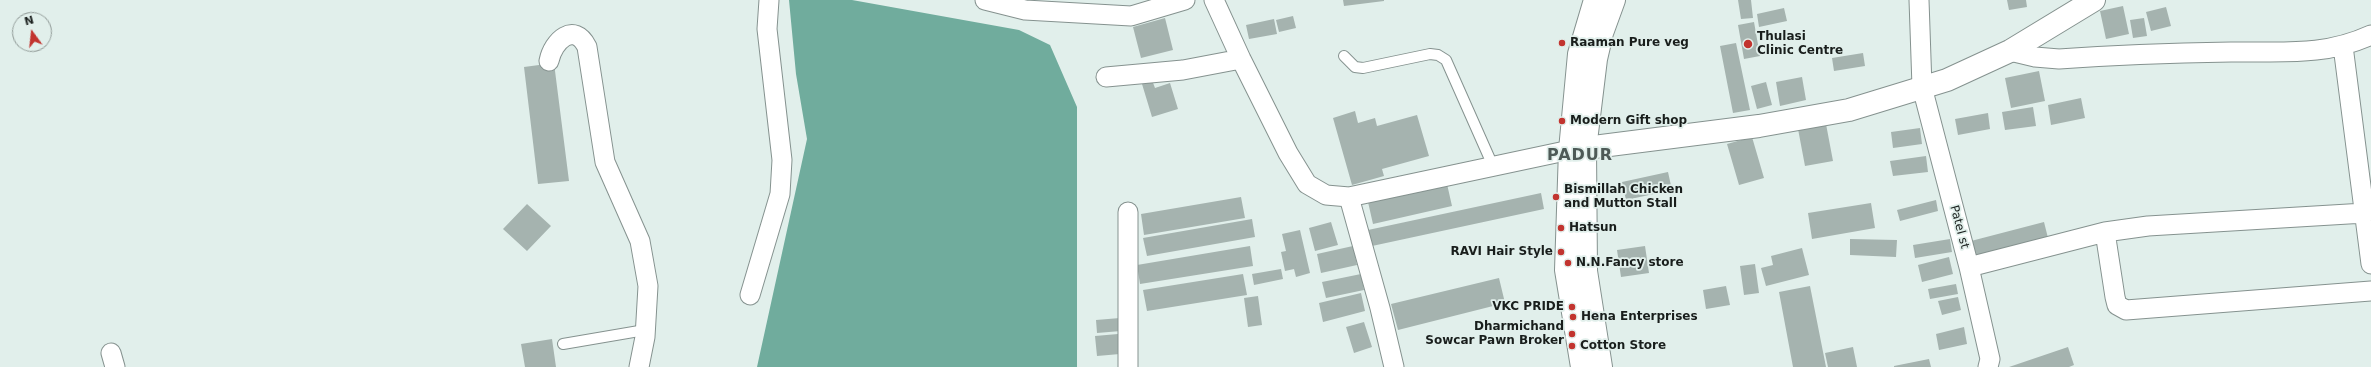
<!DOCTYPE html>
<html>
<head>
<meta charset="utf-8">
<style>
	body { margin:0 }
	#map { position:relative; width:2371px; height:367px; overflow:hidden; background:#e1efeb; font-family:"DejaVu Sans",sans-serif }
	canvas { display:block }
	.north { position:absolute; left:12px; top:12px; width:40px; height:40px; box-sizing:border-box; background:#e1efeb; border:1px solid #919b98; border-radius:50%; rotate:345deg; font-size:11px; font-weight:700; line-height:16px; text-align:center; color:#191e1c }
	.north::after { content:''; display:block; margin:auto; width:14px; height:18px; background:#c2342f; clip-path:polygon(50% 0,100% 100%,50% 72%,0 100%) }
</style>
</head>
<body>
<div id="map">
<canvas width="2371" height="367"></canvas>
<div class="north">N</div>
</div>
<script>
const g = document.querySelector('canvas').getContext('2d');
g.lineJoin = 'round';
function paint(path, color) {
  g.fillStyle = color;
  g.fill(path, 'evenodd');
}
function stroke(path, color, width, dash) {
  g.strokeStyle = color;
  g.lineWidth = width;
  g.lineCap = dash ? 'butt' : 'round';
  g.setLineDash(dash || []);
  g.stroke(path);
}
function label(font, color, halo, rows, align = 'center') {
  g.font = font + ' "DejaVu Sans",sans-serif';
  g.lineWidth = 3.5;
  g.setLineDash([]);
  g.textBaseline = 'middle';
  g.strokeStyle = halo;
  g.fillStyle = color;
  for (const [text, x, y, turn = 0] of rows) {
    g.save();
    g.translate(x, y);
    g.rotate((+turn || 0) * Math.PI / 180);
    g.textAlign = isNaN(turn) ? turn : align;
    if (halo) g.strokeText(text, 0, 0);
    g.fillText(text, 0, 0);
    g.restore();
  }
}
const water = new Path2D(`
	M 789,0 L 852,0 L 1019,30 L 1050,45 L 1077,107 L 1077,367 L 757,367 L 807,139 L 796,74 Z`);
const building = new Path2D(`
	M 1343,0 L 1384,0 L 1384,1 L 1344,6 Z
	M 1738,0 L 1751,0 L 1753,18 L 1741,19 Z
	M 2007,0 L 2026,0 L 2027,7 L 2009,10 Z
	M 2123,6 L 2129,34 L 2106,39 L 2100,11 Z
	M 2166,7 L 2171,26 L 2151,31 L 2146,12 Z
	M 1784,8 L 1787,21 L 1759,27 L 1757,14 Z
	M 1293,16 L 1296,28 L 1279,32 L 1276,20 Z
	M 1165,18 L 1173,50 L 1141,58 L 1133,27 Z
	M 2144,18 L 2147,36 L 2133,38 L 2130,20 Z
	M 1274,19 L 1277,34 L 1249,39 L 1246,25 Z
	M 1754,22 L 1760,56 L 1744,59 L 1738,25 Z
	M 1736,43 L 1750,110 L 1733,113 L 1720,46 Z
	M 1863,53 L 1865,66 L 1834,71 L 1832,58 Z
	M 554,63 L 569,181 L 538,184 L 524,67 Z
	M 2039,71 L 2045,101 L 2011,108 L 2005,78 Z
	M 1802,77 L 1806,100 L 1780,106 L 1776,82 Z
	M 1152,80 L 1155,88 L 1170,83 L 1178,109 L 1152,117 L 1142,84 Z
	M 1766,82 L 1772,105 L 1757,109 L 1751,86 Z
	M 2081,98 L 2085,118 L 2051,125 L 2048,105 Z
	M 2033,107 L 2036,126 L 2005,130 L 2002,112 Z
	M 1355,111 L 1358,123 L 1375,118 L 1377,126 L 1417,115 L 1429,156 L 1382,169 L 1384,176 L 1352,185 L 1333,118 Z
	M 1988,113 L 1990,129 L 1958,135 L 1955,119 Z
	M 1826,124 L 1833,161 L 1805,166 L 1798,129 Z
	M 1920,128 L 1922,144 L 1893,148 L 1891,132 Z
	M 1752,137 L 1764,178 L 1739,185 L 1727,144 Z
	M 1926,156 L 1928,172 L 1893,176 L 1890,161 Z
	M 1668,172 L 1672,190 L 1626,200 L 1622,182 Z
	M 1447,184 L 1452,206 L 1373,224 L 1368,202 Z
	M 1541,193 L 1544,209 L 1372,246 L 1368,230 Z
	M 1241,197 L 1245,218 L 1144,235 L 1141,214 Z
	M 1936,200 L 1938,211 L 1900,221 L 1897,210 Z
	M 1871,203 L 1875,228 L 1812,239 L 1808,213 Z
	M 527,204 L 551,226 L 527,251 L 503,229 Z
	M 1252,219 L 1255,237 L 1147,256 L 1143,238 Z
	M 1331,222 L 1338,245 L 1315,251 L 1309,228 Z
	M 2044,222 L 2048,238 L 1975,257 L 1971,241 Z
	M 1300,230 L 1310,273 L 1296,277 L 1294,269 L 1285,271 L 1281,252 L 1286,251 L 1282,234 Z
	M 1850,239 L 1897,240 L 1896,257 L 1850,255 Z
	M 1950,239 L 1952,252 L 1915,258 L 1913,245 Z
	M 1250,246 L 1253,266 L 1140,284 L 1137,265 Z
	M 1353,246 L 1357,265 L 1321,273 L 1317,254 Z
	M 1645,246 L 1649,273 L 1621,277 L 1617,250 Z
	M 1802,248 L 1809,275 L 1766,286 L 1761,268 L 1773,265 L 1771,256 Z
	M 1949,257 L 1953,274 L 1922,282 L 1918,265 Z
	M 1755,264 L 1759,293 L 1744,295 L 1740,266 Z
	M 1281,269 L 1283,279 L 1254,285 L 1252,274 Z
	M 1243,274 L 1247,295 L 1147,311 L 1143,290 Z
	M 1361,274 L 1364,290 L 1326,298 L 1322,282 Z
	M 1499,278 L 1505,303 L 1398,330 L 1391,304 Z
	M 1956,284 L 1958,294 L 1930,299 L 1928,289 Z
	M 1726,286 L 1730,305 L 1706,309 L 1703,290 Z
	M 1810,286 L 1826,367 L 1793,367 L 1779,292 Z
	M 1361,293 L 1365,311 L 1323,322 L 1319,303 Z
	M 1258,296 L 1262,325 L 1248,327 L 1244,298 Z
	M 1958,297 L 1961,310 L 1942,315 L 1938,301 Z
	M 1120,318 L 1121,331 L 1097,333 L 1096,320 Z
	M 1364,322 L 1372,347 L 1354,353 L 1346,327 Z
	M 1964,327 L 1967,344 L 1939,350 L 1936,334 Z
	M 1118,334 L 1120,354 L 1097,356 L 1095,336 Z
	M 552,339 L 556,367 L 525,367 L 521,344 Z
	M 1853,347 L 1857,367 L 1828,367 L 1825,353 Z
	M 2068,347 L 2074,365 L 2069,367 L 2009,367 Z
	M 1929,359 L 1931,367 L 1894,367 L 1894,366 Z`);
const lane = new Path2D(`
	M 1344,56 L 1355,67 L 1363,68 L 1430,54 L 1438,55 L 1446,60 L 1493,166
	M 563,344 L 645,330`);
const street = new Path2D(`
	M 985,0 L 1025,10 L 1131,16 L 1185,0
	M 1214,0 L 1241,59 L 1288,153 L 1307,184 L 1326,195 L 1349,197 L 1570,150
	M 1919,0 L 1922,87 L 1969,267 L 1990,359 L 1988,367
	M 2343,46 L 2371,264
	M 2010,51 L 2035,57 L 2059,59 C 2116,55 2174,53 2231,52 C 2282,51 2323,57 2371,35
	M 549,61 C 553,41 574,21 587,47 L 605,162 L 640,241 L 648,286 L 645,337 L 639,367
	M 1106,77 L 1183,70 L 1241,59
	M 1349,197 L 1380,308 L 1394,367
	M 1128,212 L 1128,367
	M 2105,232 L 2115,297 L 2117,305 L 2126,310 L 2371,291
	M 1969,267 L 2105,232 L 2148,226 L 2365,213
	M 750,295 L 780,194 L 782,160 L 767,29 L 769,0
	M 111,353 L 115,367`);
const secondary = new Path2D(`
	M 1570,150 L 1759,126 L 1849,110 L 1947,80 L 2010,51 L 2094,0`);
const primary = new Path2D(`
	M 1582,367 L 1566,270 L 1570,150 L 1579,54 L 1595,0
	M 1601,367 L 1586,271 L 1585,149 L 1596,59 L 1602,33 L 1614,0`);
const markers = [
	[1562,43,4,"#c2342f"],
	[1748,44,5,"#c2342f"],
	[1562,121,4,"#c2342f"],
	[1556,197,4,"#c2342f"],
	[1561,228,4,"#c2342f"],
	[1561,252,4,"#c2342f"],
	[1568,263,4,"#c2342f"],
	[1572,307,4,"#c2342f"],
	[1573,317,4,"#c2342f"],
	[1572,334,4,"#c2342f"],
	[1572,346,4,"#c2342f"]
];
const poiNames = [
	["Thulasi",1757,37],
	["Clinic Centre",1757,51],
	["Raaman Pure veg",1570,43],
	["Modern Gift shop",1570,121],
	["Bismillah Chicken",1564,190],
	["and Mutton Stall",1564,204],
	["Hatsun",1569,228],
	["RAVI Hair Style",1553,252,"right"],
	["N.N.Fancy store",1576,263],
	["VKC PRIDE",1564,307,"right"],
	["Hena Enterprises",1581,317],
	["Dharmichand",1564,327,"right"],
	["Sowcar Pawn Broker",1564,341,"right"],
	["Cotton Store",1580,346]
];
const streetNames = [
	["Patel st",1959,227,75]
];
const districtNames = [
	["PADUR",1580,156]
];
paint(water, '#70ac9d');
paint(building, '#a5b3af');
stroke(lane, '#85928f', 12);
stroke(street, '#85928f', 21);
stroke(secondary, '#85928f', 24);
stroke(primary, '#85928f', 24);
stroke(lane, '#fff', 10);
stroke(street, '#fff', 19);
stroke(secondary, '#fff', 22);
stroke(primary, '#fff', 22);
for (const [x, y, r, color] of markers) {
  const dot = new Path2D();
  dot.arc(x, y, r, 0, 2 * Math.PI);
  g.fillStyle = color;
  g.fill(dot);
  stroke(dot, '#e1efeb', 1.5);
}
label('bold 12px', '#191e1c', '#e1efeb', poiNames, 'left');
label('12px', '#191e1c', '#e1efeb', streetNames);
g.letterSpacing = '1px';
label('bold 16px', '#4e5a57', '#e1efeb', districtNames);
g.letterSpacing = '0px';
</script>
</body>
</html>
